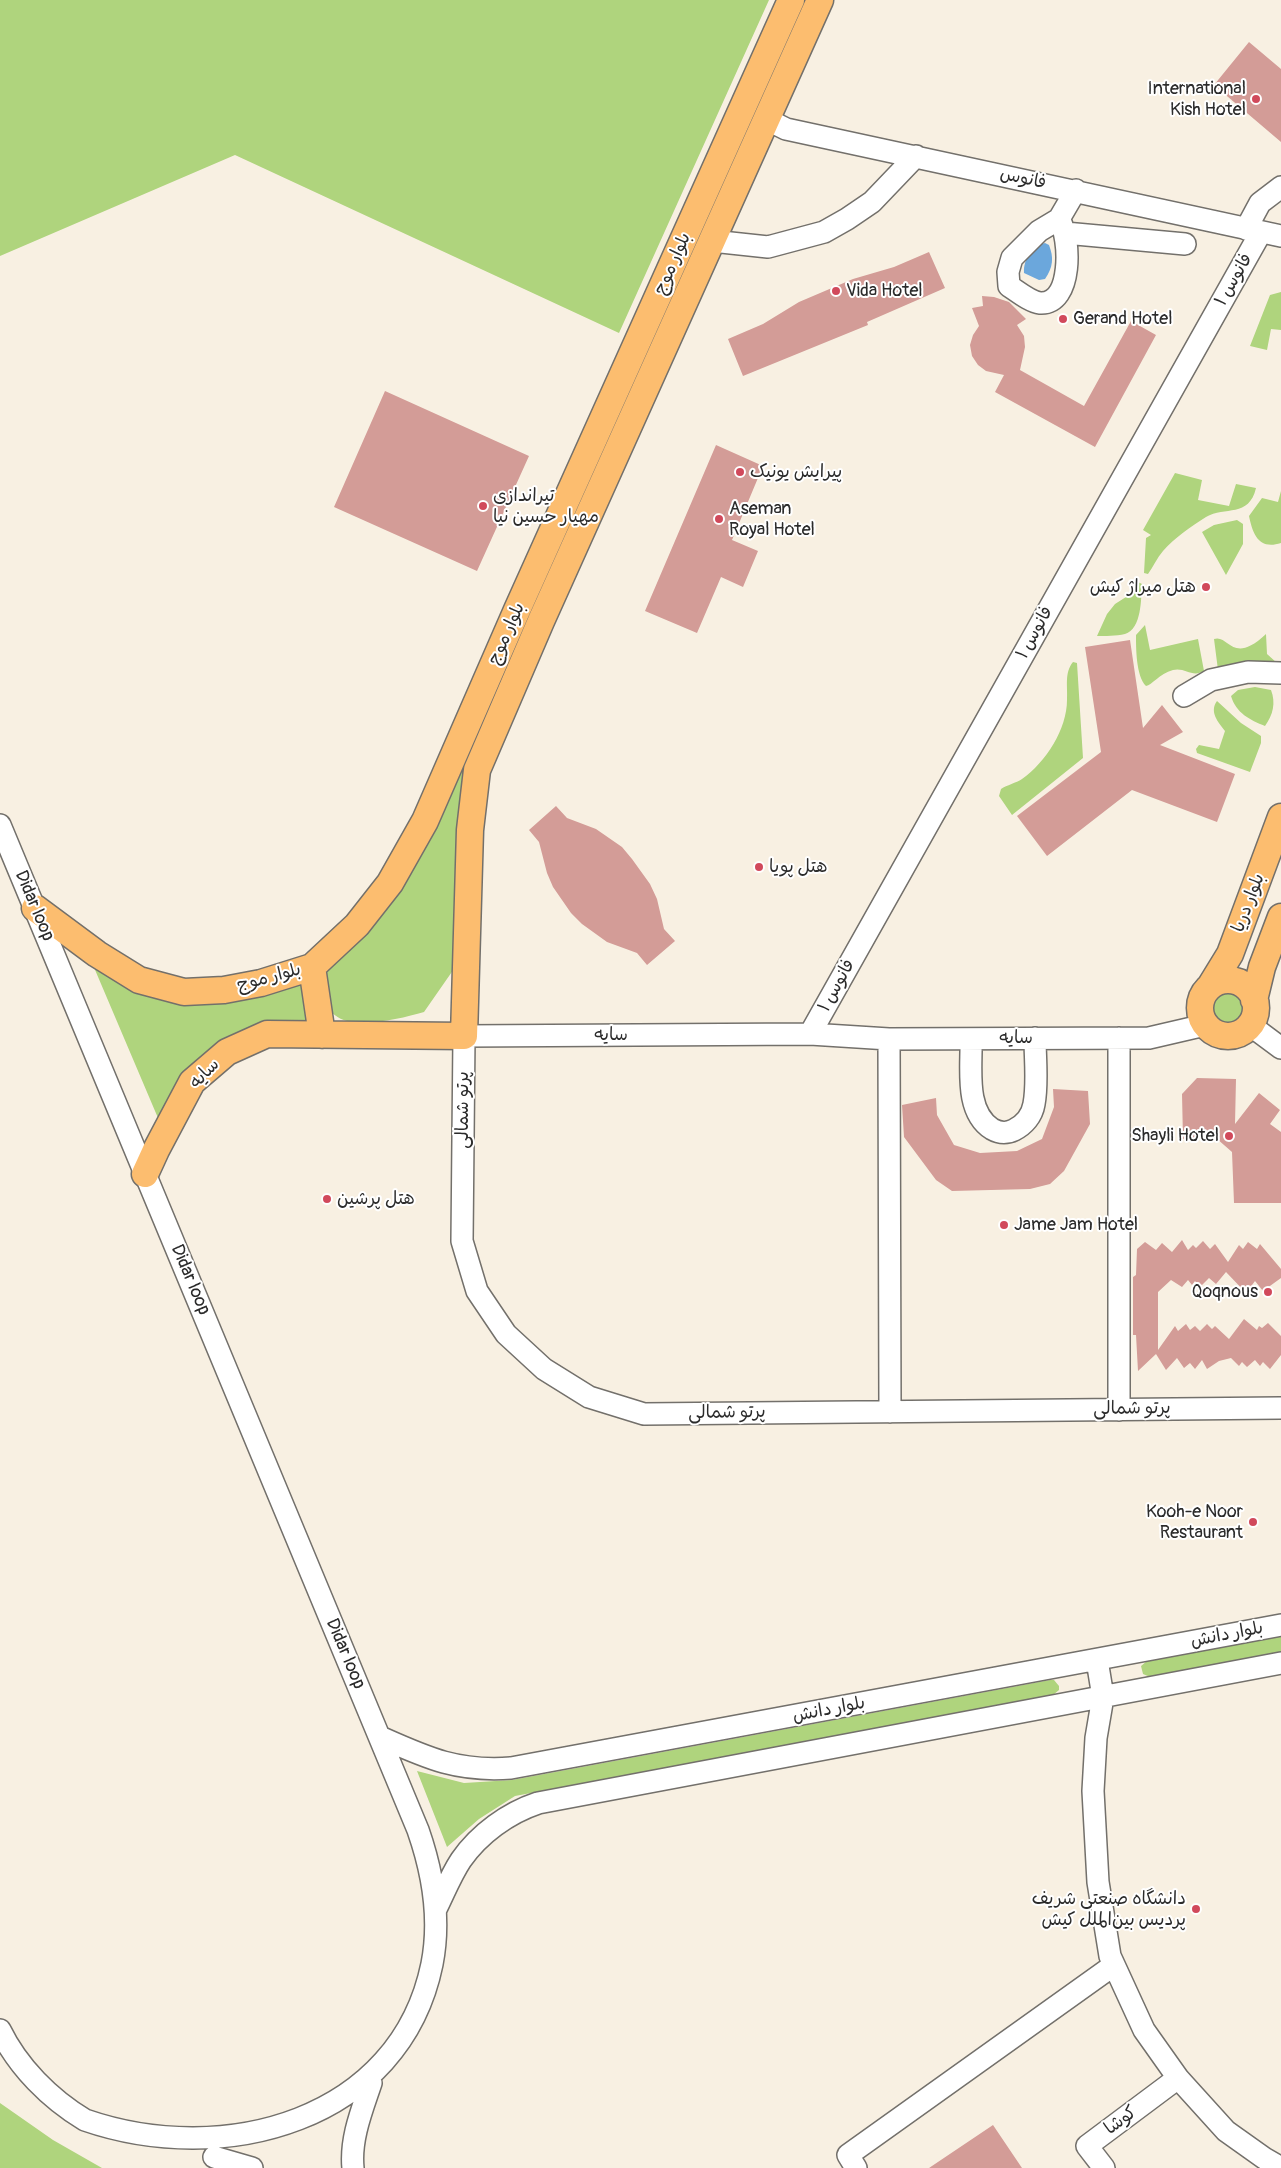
<!DOCTYPE html>
<html>
<head>
<meta charset="utf-8">
<style>
	body { margin:0 }
	canvas { display:block; background:#f8f0e2 }
</style>
</head>
<body>
<canvas width="1281" height="2168"></canvas>
<script>
const g = document.querySelector('canvas').getContext('2d');
g.lineJoin = 'round';
function paint(path, color) {
  g.fillStyle = color;
  g.fill(path, 'evenodd');
}
function stroke(path, color, width, dash) {
  g.strokeStyle = color;
  g.lineWidth = width;
  g.lineCap = dash ? 'butt' : 'round';
  g.setLineDash(dash || []);
  g.stroke(path);
}
function label(font, color, halo, rows, align = 'center') {
  g.font = font + ' Pangolin,"Playpen Sans Arabic",sans-serif';
  g.lineWidth = 4;
  g.setLineDash([]);
  g.textBaseline = 'middle';
  g.strokeStyle = halo;
  g.fillStyle = color;
  for (const [text, x, y, turn = 0] of rows) {
    g.save();
    g.translate(x, y);
    g.rotate((+turn || 0) * Math.PI / 180);
    g.textAlign = isNaN(turn) ? turn : align;
    if (halo) g.strokeText(text, 0, 0);
    g.fillText(text, 0, 0);
    g.restore();
  }
}
const green = new Path2D(`
	M 0,0 L 769,0 L 619,333 L 235,155 L 0,256 Z
	M 1281,292 L 1281,330 L 1271,329 L 1267,350 L 1250,346 L 1270,295 Z
	M 1175,473 L 1202,480 L 1198,500 L 1229,506 L 1236,484 L 1256,488 C 1249,518 1225,506 1206,517 C 1192,526 1174,538 1163,551 C 1157,558 1153,567 1148,574 L 1144,573 L 1146,538 L 1151,535 L 1143,530 Z
	M 1281,491 L 1281,543 C 1259,550 1253,535 1249,516 L 1262,498 L 1278,502 Z
	M 1237,520 L 1243,524 L 1243,544 L 1226,575 L 1202,532 L 1214,525 Z
	M 1138,582 L 1142,584 C 1141,598 1142,629 1125,634 C 1116,636 1105,636 1097,636 L 1107,614 L 1115,604 L 1126,597 Z
	M 1145,625 L 1150,650 L 1198,639 L 1204,671 C 1192,678 1185,667 1173,670 C 1159,674 1152,685 1146,686 C 1136,676 1136,648 1136,635 Z
	M 1266,634 L 1267,654 L 1277,663 L 1218,670 L 1214,639 C 1229,634 1232,666 1266,634 Z
	M 1073,662 L 1077,663 L 1083,758 L 1012,815 L 999,796 L 1001,789 C 1007,785 1016,783 1022,779 C 1046,762 1067,729 1067,700 C 1068,687 1064,673 1073,662 Z
	M 501,668 L 470,755 L 456,966 L 424,1012 C 404,1018 368,1026 347,1021 C 338,1019 331,1012 324,1006 L 323,976 L 339,954 Z
	M 1255,687 L 1271,690 C 1276,703 1273,715 1265,726 C 1250,720 1236,713 1231,696 L 1238,690 Z
	M 1217,701 L 1241,723 L 1261,736 L 1261,743 L 1250,772 L 1197,753 L 1196,749 L 1199,745 L 1219,749 L 1225,731 C 1218,722 1209,712 1217,701 Z
	M 90,958 L 148,989 L 306,973 L 315,1020 L 267,1026 L 158,1118 Z
	M1208 1008a20 20 0 1 1 40 0a20 20 0 1 1-40 0Z
	M 1281,1636 L 1281,1653 L 1150,1677 L 1143,1674 L 1141,1666 L 1147,1661 Z
	M 1050,1680 L 1054,1680 L 1059,1686 L 1059,1690 L 1053,1695 L 515,1796 L 479,1819 L 447,1847 L 417,1771 L 464,1783 L 512,1780 Z
	M 0,2103 L 53,2140 L 102,2168 L 0,2168 Z`);
const water = new Path2D(`
	M 1045,243 L 1049,245 C 1054,258 1053,267 1045,279 L 1039,280 L 1024,273 C 1023,259 1032,247 1045,243 Z`);
const building = new Path2D(`
	M 1249,42 L 1281,69 L 1281,142 L 1214,85 Z
	M 929,252 L 945,288 L 867,322 L 868,325 L 743,376 L 728,339 L 763,324 L 799,302 L 853,279 L 894,267 Z
	M 982,296 L 994,297 L 1009,302 L 1026,319 L 1017,325 L 1024,336 L 1025,347 L 1020,370 L 1084,406 L 1131,321 L 1156,335 L 1095,447 L 995,392 L 1004,375 L 986,371 L 978,365 L 972,356 L 970,345 L 973,335 L 979,326 L 972,308 L 983,306 Z
	M 385,391 L 529,456 L 477,571 L 334,507 Z
	M 716,445 L 763,466 L 732,540 L 758,551 L 743,587 L 721,577 L 697,633 L 645,611 Z
	M 1130,640 L 1143,728 L 1162,705 L 1183,732 L 1160,745 L 1235,774 L 1217,822 L 1132,790 L 1047,856 L 1017,816 L 1101,752 L 1085,647 Z
	M 556,806 L 567,818 L 596,829 L 622,847 L 632,859 L 650,884 L 657,899 L 664,929 L 675,941 L 647,965 L 637,953 L 607,942 L 582,924 L 571,913 L 553,887 L 547,873 L 539,842 L 529,830 Z
	M 1197,1078 L 1236,1079 L 1235,1124 L 1259,1093 L 1280,1110 L 1270,1124 L 1281,1132 L 1281,1203 L 1234,1203 L 1232,1152 L 1216,1138 L 1183,1139 L 1182,1094 Z
	M 1053,1089 L 1088,1091 L 1090,1124 L 1064,1171 L 1050,1184 L 1030,1189 L 952,1191 L 936,1180 L 904,1137 L 902,1105 L 936,1098 L 937,1115 L 954,1145 L 980,1153 L 1017,1151 L 1042,1139 L 1054,1107 Z
	M 1182,1240 L 1188,1250 L 1193,1245 L 1196,1248 L 1203,1241 L 1210,1249 L 1215,1244 L 1228,1262 L 1239,1245 L 1243,1249 L 1248,1242 L 1257,1249 L 1260,1244 L 1281,1269 L 1281,1278 L 1263,1291 L 1255,1281 L 1246,1293 L 1226,1272 L 1216,1284 L 1209,1278 L 1200,1287 L 1195,1281 L 1192,1285 L 1188,1280 L 1182,1287 L 1171,1280 L 1158,1292 L 1158,1350 L 1175,1326 L 1178,1331 L 1186,1324 L 1190,1330 L 1195,1326 L 1200,1331 L 1207,1324 L 1212,1329 L 1215,1326 L 1229,1339 L 1244,1319 L 1257,1330 L 1259,1326 L 1262,1328 L 1268,1323 L 1281,1336 L 1281,1355 L 1270,1369 L 1263,1362 L 1260,1366 L 1255,1360 L 1247,1367 L 1242,1362 L 1239,1366 L 1231,1358 L 1219,1361 L 1207,1369 L 1202,1360 L 1195,1369 L 1190,1363 L 1184,1368 L 1177,1358 L 1166,1370 L 1156,1354 L 1138,1371 L 1136,1335 L 1133,1335 L 1133,1277 L 1136,1275 L 1137,1249 L 1145,1242 L 1156,1250 L 1162,1243 L 1172,1252 Z
	M 993,2125 L 1022,2168 L 929,2168 Z`);
const minor = new Path2D(`
	M 766,119 L 786,129 L 1281,236
	M 1059,219 C 1071,238 1073,305 1040,303 C 1030,302 1017,291 1009,286 L 1008,272 L 1012,258 L 1039,231 L 1059,219 L 1076,190
	M 1246,229 L 1260,203 L 1281,187
	M 1065,233 L 1185,244
	M 712,241 L 768,247 L 824,232 L 847,219 L 872,202 L 916,156
	M 1184,696 L 1211,680 L 1248,672 L 1281,673
	M 0,825 L 418,1830 C 433,1873 441,1918 432,1964 C 400,2121 224,2168 85,2120 C 50,2099 18,2067 0,2030
	M 1205,1025 L 1149,1038 L 889,1039 L 810,1034 L 464,1036 L 462,1241 L 477,1291 L 506,1334 L 544,1369 L 589,1397 L 644,1414 L 1281,1408
	M 1250,1025 L 1281,1048
	M 810,1034 L 1261,232
	M 1119,1038 L 1119,1410
	M 889,1039 L 890,1412
	M 971,1039 C 972,1067 964,1111 992,1129 C 999,1133 1006,1134 1014,1130 C 1024,1125 1032,1116 1034,1104 C 1038,1083 1035,1059 1035,1038
	M 1097,1660 L 1103,1697 L 1096,1738 L 1093,1791 L 1098,1882 L 1110,1956 L 1144,2030 L 1178,2078 L 1226,2131 L 1264,2158 L 1281,2168
	M 380,1737 C 427,1758 457,1772 511,1768 L 1281,1625
	M 436,1909 C 444,1893 451,1875 461,1860 C 479,1834 508,1813 538,1803 L 1281,1663
	M 214,2157 L 252,2168
	M 353,2168 C 350,2139 362,2110 371,2083
	M 856,2168 L 848,2155 L 1114,1965
	M 1104,2168 L 1087,2146 L 1178,2078`);
const major = new Path2D(`
	M 35,908 L 97,954 L 139,980 L 184,992 L 224,990 L 261,983 L 312,967 L 357,925 L 390,883 L 425,821 L 517,610 L 791,0
	M 312,967 L 322,1035
	M1200 1008a28 28 0 1 1 56 0a28 28 0 1 1-56 0Z
	M 1211,985 L 1230,954 L 1281,817
	M 1254,1000 L 1262,967 L 1281,917
	M 145,1174 L 156,1150 L 192,1082 L 227,1052 L 267,1034 L 464,1036 L 470,830 L 477,770 L 541,621 L 820,0`);
const markers = [
	[1256,99,5,"#d1495b"],
	[836,291,5,"#d1495b"],
	[1063,319,5,"#d1495b"],
	[740,472,5,"#d1495b"],
	[483,506,5,"#d1495b"],
	[719,519,5,"#d1495b"],
	[1206,587,5,"#d1495b"],
	[759,867,5,"#d1495b"],
	[1229,1136,5,"#d1495b"],
	[327,1199,5,"#d1495b"],
	[1004,1225,5,"#d1495b"],
	[1268,1292,5,"#d1495b"],
	[1253,1522,5,"#d1495b"],
	[1196,1909,5,"#d1495b"]
];
const poiNames = [
	["International",1246,89,"right"],
	["Kish Hotel",1246,110,"right"],
	["Vida Hotel",846,291],
	["Gerand Hotel",1073,319],
	["پیرایش یونیک",750,472],
	["تیراندازی",493,496],
	["مهیار حسین نیا",493,517],
	["Aseman",729,509],
	["Royal Hotel",729,530],
	["هتل میراژ کیش",1196,587,"right"],
	["هتل پویا",769,867],
	["Shayli Hotel",1219,1136,"right"],
	["هتل پرشین",337,1199],
	["Jame Jam Hotel",1014,1225],
	["Qoqnous",1258,1292,"right"],
	["Kooh-e Noor",1243,1512,"right"],
	["Restaurant",1243,1533,"right"],
	["دانشگاه صنعتی شریف",1186,1899,"right"],
	["پردیس بین‌الملل کیش",1186,1920,"right"]
];
const streetNames = [
	["فانوس",1023,179,12],
	["بلوار موج",673,264,-66],
	["فانوس ۱",1234,280,-60],
	["فانوس ۱",1035,633,-61],
	["بلوار موج",507,634,-66],
	["بلوار دریا",1249,903,-69],
	["Didar loop",34,906,67],
	["بلوار موج",269,978,-15],
	["فانوس ۱",837,986,-61],
	["سایه",611,1035],
	["سایه",1016,1038],
	["سایه",205,1074,-46],
	["پرتو شمالی",463,1110,-90],
	["Didar loop",190,1280,67],
	["پرتو شمالی",1132,1409,-1],
	["پرتو شمالی",727,1413,-1],
	["بلوار دانش",1227,1635,-11],
	["Didar loop",345,1654,67],
	["بلوار دانش",829,1710,-11],
	["کوشا",1121,2121,-37]
];
paint(green, '#afd47d');
paint(water, '#6ba7dc');
paint(building, '#d39c97');
stroke(minor, '#73706b', 24);
stroke(major, '#73706b', 29);
stroke(minor, '#fff', 21);
stroke(major, '#fcbd6f', 26);
for (const [x, y, r, color] of markers) {
  const dot = new Path2D();
  dot.arc(x, y, r, 0, 2 * Math.PI);
  g.fillStyle = color;
  g.fill(dot);
  stroke(dot, '#fff', 2);
}
label('18px', '#2b2b2b', '#fff', poiNames, 'left');
label('18px', '#2b2b2b', '#fff', streetNames);
</script>
</body>
</html>
